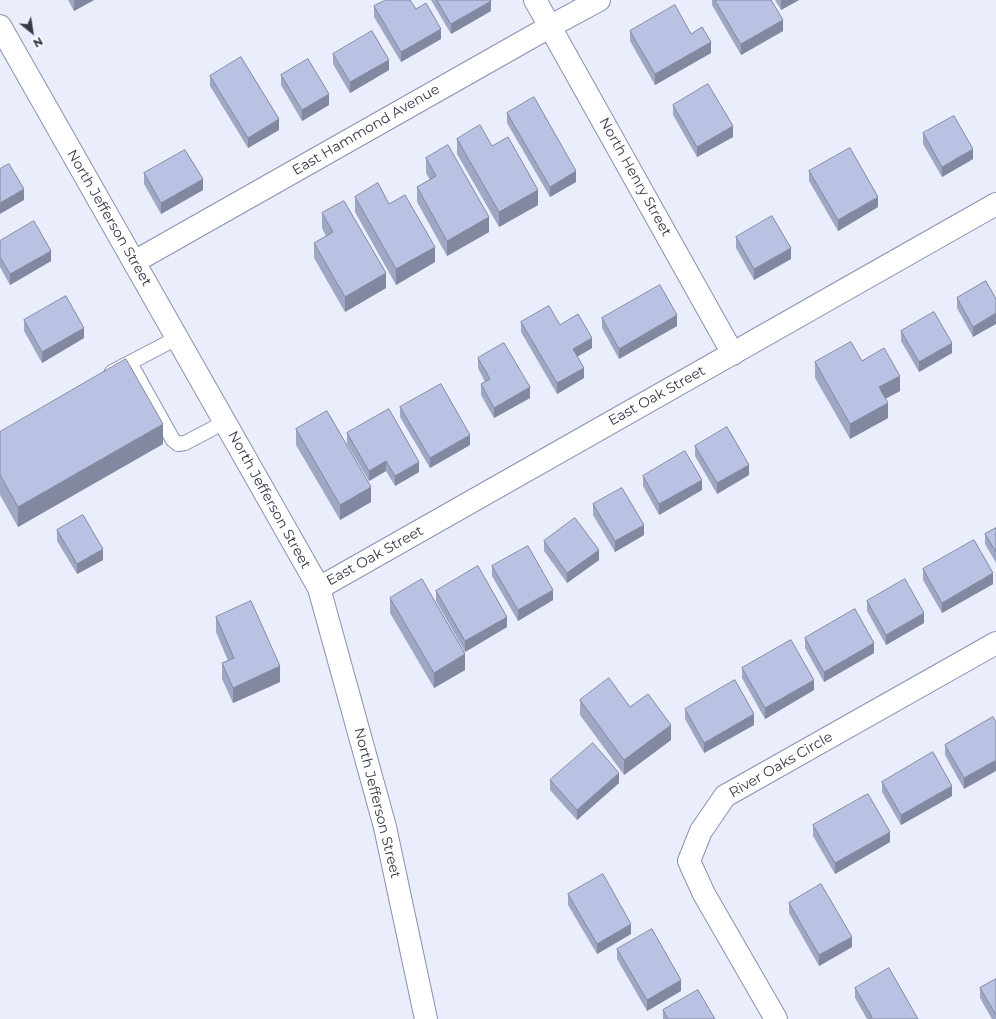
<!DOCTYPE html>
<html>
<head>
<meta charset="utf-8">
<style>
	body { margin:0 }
	#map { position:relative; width:996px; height:1019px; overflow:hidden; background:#eaeefc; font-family:Montserrat,sans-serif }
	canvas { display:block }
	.north { position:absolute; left:12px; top:12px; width:40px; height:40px; -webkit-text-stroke:3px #fff; paint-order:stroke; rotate:150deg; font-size:11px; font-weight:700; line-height:16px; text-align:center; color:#353946 }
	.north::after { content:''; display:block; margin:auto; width:14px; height:18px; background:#353946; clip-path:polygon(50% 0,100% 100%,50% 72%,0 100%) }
</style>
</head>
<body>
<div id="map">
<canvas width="996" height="1019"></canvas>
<div class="north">N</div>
</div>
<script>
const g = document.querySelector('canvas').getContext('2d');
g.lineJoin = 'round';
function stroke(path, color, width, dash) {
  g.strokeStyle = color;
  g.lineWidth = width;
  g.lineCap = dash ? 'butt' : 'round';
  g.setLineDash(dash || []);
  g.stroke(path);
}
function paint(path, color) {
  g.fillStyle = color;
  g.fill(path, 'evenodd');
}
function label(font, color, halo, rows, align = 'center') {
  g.font = font + ' Montserrat,sans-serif';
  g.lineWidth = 4;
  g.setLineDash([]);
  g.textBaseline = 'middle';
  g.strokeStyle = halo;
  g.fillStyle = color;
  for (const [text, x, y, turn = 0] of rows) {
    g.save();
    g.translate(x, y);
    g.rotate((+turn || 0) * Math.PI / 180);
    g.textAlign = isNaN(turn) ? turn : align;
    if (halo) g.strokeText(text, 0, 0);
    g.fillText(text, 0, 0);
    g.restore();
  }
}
const lane = new Path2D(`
	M 130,363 L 173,440 L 178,444 L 185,443 L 225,422
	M 112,372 L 177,338`);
const street = new Path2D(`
	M 535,0 L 733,354
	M 134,262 L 551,26 L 599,0
	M 319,588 L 996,204
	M 776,1019 L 704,894 L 689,861 L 701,831 L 725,796 L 996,643`);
const secondary = new Path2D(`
	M 0,26 L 319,588 L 385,827 L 426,1019`);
const wall = new Path2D(`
	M 68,0 L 94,0 L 74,11 Z
	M 431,0 L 491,0 L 491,11 L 451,34 Z
	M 712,0 L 771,0 L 783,31 L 741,55 L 712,5 Z
	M 775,0 L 799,0 L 781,10 Z
	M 374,6 L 416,9 L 441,39 L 401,62 L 374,17 Z
	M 630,31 L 691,34 L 711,53 L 655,85 L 630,41 Z
	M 333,54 L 389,70 L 350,93 L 333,64 Z
	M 281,75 L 329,105 L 302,121 L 281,85 Z
	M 210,76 L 279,130 L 248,148 L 210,86 Z
	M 673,105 L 733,137 L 697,157 L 673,115 Z
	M 507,113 L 576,182 L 550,197 L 507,123 Z
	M 923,133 L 973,159 L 942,177 L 923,144 Z
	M 457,139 L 492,146 L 538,205 L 499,227 L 457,154 Z
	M 426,158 L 489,232 L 447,256 L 417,202 L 417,187 L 430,180 L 426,173 Z
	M 809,171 L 878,207 L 838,231 L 809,181 Z
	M 144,173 L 203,190 L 161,214 L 144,184 Z
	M 355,197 L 389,204 L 435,262 L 396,285 L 355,212 Z
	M 322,213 L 386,288 L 345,312 L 314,258 L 314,243 L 326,236 L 322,228 Z
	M 736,237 L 791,259 L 754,280 L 736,248 Z
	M 0,241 L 51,261 L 10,285 L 0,267 Z
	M 986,281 L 973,337 L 957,308 L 957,298 Z
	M 602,318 L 677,326 L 619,359 L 602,328 Z
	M 24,320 L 84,338 L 42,363 L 24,331 Z
	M 521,322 L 560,325 L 592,348 L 577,357 L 584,378 L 557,394 L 521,332 Z
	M 901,331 L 952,353 L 919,372 L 901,341 Z
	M 478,358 L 530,398 L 494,418 L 481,395 L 481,384 L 485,382 L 478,368 Z
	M 862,361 L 900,391 L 885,399 L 888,418 L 850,439 L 815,378 L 815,362 Z
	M 400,407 L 470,445 L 430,468 L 400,417 Z
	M 296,429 L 371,502 L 340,520 L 296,445 Z
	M 0,432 L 163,444 L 18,527 L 0,495 Z
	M 347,433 L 419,472 L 395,486 L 386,471 L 369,481 L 347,444 Z
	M 695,446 L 749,475 L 717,494 L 695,456 Z
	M 643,476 L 702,490 L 659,515 L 643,486 Z
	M 593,504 L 644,535 L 615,552 L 593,515 Z
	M 996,528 L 996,563 L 985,544 L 985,534 Z
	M 57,530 L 103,560 L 77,574 L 57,541 Z
	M 544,541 L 599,560 L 567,583 L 544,551 Z
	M 492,566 L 553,600 L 518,621 L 492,576 Z
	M 923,569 L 993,584 L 942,613 L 923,580 Z
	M 436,591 L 507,627 L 465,652 L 436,601 Z
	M 390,598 L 465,670 L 434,688 L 390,613 Z
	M 867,601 L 924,623 L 886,645 L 867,611 Z
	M 216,617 L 280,682 L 233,703 L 222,679 L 222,663 L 228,661 L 216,632 Z
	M 805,638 L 874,653 L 824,682 L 805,648 Z
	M 742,668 L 814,690 L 765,719 L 742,678 Z
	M 580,700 L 630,707 L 671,740 L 624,775 L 580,715 Z
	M 685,709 L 754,725 L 704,753 L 685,719 Z
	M 993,717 L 964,789 L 945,755 L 945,745 Z
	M 550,780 L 619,783 L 577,820 L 550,790 Z
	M 882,782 L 952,796 L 901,825 L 882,792 Z
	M 813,825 L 890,842 L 835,874 L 813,836 Z
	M 568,894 L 631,934 L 597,954 L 568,905 Z
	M 789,903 L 852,947 L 819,966 L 789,913 Z
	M 617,949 L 681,991 L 647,1011 L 617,959 Z
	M 996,979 L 996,1019 L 992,1019 L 980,998 L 980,988 Z
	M 855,988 L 918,1019 L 867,1019 L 855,998 Z
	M 663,1010 L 715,1019 L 663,1019 Z`);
const shadedWall = new Path2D(`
	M 76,0 L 94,0 L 74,11 L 74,1 Z
	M 781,0 L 799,0 L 781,10 Z
	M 491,1 L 491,11 L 451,34 L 451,24 Z
	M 783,20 L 783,31 L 741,55 L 741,44 Z
	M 441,29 L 441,39 L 401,62 L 401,52 Z
	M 711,42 L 711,53 L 655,85 L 655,74 Z
	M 389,60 L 389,70 L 350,93 L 350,82 Z
	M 329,94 L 329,105 L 302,121 L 302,110 Z
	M 279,119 L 279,130 L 248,148 L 248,138 Z
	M 733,126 L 733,137 L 697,157 L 697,147 Z
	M 973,149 L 973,159 L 942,177 L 942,167 Z
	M 576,171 L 576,182 L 550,197 L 550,187 Z
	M 203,179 L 203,190 L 161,214 L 161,203 Z
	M 24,189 L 24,200 L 0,214 L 0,203 Z
	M 538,190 L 538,205 L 499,227 L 499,212 Z
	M 878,197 L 878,207 L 838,231 L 838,220 Z
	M 489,217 L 489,232 L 447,256 L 447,241 Z
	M 435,247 L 435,262 L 396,285 L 396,269 Z
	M 791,248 L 791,259 L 754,280 L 754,269 Z
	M 51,251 L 51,261 L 10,285 L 10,274 Z
	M 386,273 L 386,288 L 345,312 L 345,297 Z
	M 996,313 L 996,324 L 973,337 L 973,327 Z
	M 677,315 L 677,326 L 619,359 L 619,349 Z
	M 84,328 L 84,338 L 42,363 L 42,352 Z
	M 592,338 L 592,348 L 573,359 L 573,349 Z
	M 952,343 L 952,353 L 919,372 L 919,362 Z
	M 584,368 L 584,378 L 557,394 L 557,383 Z
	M 900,376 L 900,391 L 879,402 L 879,387 Z
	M 530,387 L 530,398 L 494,418 L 494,408 Z
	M 888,403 L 888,418 L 850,439 L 850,424 Z
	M 163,424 L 163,444 L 18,527 L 18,507 Z
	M 470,435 L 470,445 L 430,468 L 430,458 Z
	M 386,461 L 386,471 L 369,481 L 369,471 Z
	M 419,462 L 419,472 L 395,486 L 395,476 Z
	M 749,465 L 749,475 L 717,494 L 717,483 Z
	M 702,480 L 702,490 L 659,515 L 659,504 Z
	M 371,487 L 371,502 L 340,520 L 340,505 Z
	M 644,525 L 644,535 L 615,552 L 615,541 Z
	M 103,549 L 103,560 L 77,574 L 77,564 Z
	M 599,550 L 599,560 L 567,583 L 567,573 Z
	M 993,573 L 993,584 L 942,613 L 942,603 Z
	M 553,590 L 553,600 L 518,621 L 518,610 Z
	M 924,613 L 924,623 L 886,645 L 886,635 Z
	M 507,617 L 507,627 L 465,652 L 465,641 Z
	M 874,643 L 874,653 L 824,682 L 824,672 Z
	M 465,654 L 465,670 L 434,688 L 434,673 Z
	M 280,666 L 280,682 L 233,703 L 233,688 Z
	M 814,680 L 814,690 L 765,719 L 765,708 Z
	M 754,714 L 754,725 L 704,753 L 704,743 Z
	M 671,725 L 671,740 L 624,775 L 624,760 Z
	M 996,760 L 996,771 L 964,789 L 964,778 Z
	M 619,773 L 619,783 L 577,820 L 577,810 Z
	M 952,786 L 952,796 L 901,825 L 901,815 Z
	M 890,832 L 890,842 L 835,874 L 835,863 Z
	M 631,924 L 631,934 L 597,954 L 597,944 Z
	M 852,937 L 852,947 L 819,966 L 819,955 Z
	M 681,980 L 681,991 L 647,1011 L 647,1000 Z`);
const building = new Path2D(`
	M 386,0 L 410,0 L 416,9 L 426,3 L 441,29 L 401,52 L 374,6 Z
	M 437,0 L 491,0 L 491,1 L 451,24 Z
	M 715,0 L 771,0 L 783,20 L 741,44 Z
	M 675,5 L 691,34 L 702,27 L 711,42 L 655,74 L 630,31 Z
	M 372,31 L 389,60 L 350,82 L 333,54 Z
	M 241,57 L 279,119 L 248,138 L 210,76 Z
	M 308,59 L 329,94 L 302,110 L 281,75 Z
	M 708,84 L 733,126 L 697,147 L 673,105 Z
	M 534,97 L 576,171 L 550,187 L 507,113 Z
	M 954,116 L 973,149 L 942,167 L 923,133 Z
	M 480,125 L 492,146 L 508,137 L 538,190 L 499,212 L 457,139 Z
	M 448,145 L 489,217 L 447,241 L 417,187 L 436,176 L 426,158 Z
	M 850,148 L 878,197 L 838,220 L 809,171 Z
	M 185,150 L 203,179 L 161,203 L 144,173 Z
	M 9,164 L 24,189 L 0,203 L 0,169 Z
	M 378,183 L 389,204 L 405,195 L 435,247 L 396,269 L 355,197 Z
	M 344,201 L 386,273 L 345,297 L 314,243 L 333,232 L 322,213 Z
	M 772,216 L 791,248 L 754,269 L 736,237 Z
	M 34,221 L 51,251 L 10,274 L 0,257 L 0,241 Z
	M 986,281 L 996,299 L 996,313 L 973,327 L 957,298 Z
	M 660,285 L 677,315 L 619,349 L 602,318 Z
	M 66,296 L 84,328 L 42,352 L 24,320 Z
	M 549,306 L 560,325 L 578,314 L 592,338 L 573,349 L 584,368 L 557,383 L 521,322 Z
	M 934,312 L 952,343 L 919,362 L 901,331 Z
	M 851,342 L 862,361 L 884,348 L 900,376 L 879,387 L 888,403 L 850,424 L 815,362 Z
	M 504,343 L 530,387 L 494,408 L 481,384 L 490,379 L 478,358 Z
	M 126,359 L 163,424 L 18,507 L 0,475 L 0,432 Z
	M 441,384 L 470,435 L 430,458 L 400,407 Z
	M 389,409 L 419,462 L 395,476 L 386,461 L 369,471 L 347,433 Z
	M 327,411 L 371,487 L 340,505 L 296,429 Z
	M 727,427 L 749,465 L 717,483 L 695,446 Z
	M 685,451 L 702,480 L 659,504 L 643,476 Z
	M 622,488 L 644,525 L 615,541 L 593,504 Z
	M 83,515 L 103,549 L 77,564 L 57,530 Z
	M 575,518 L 599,550 L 567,573 L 544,541 Z
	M 996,528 L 996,552 L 985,534 Z
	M 974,540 L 993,573 L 942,603 L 923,569 Z
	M 528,546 L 553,590 L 518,610 L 492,566 Z
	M 478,566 L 507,617 L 465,641 L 436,591 Z
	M 422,579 L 465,654 L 434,673 L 390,598 Z
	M 905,579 L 924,613 L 886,635 L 867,601 Z
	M 251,601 L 280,666 L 233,688 L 222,663 L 234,658 L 216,617 Z
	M 855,609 L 874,643 L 824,672 L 805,638 Z
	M 791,640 L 814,680 L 765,708 L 742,668 Z
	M 609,678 L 630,707 L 648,694 L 671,725 L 624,760 L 580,700 Z
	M 735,680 L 754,714 L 704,743 L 685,709 Z
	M 993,717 L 996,722 L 996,760 L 964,778 L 945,745 Z
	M 593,743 L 619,773 L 577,810 L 550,780 Z
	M 933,752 L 952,786 L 901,815 L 882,782 Z
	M 868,794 L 890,832 L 835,863 L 813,825 Z
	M 603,874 L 631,924 L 597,944 L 568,894 Z
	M 821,884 L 852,937 L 819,955 L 789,903 Z
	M 652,929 L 681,980 L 647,1000 L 617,949 Z
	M 889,968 L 918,1019 L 869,1019 L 872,1017 L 855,988 Z
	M 996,979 L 996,1015 L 980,988 Z
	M 698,990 L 715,1019 L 668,1019 L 663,1010 Z`);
const streetNames = [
	["East Hammond Avenue",366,130,-30],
	["North Henry Street",635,177,61],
	["North Jefferson Street",109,218,60],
	["East Oak Street",657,396,-29],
	["North Jefferson Street",269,500,61],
	["East Oak Street",375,556,-29],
	["River Oaks Circle",781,765,-30],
	["North Jefferson Street",377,803,76]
];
stroke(lane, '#8991b0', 16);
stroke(street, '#8991b0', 24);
stroke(secondary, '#8991b0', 24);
stroke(lane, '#fff', 14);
stroke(street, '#fff', 22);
stroke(secondary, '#fff', 22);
paint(wall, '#a0a7c4');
paint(shadedWall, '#8288a0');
paint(building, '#bac2e4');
stroke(building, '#8288a0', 1);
label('14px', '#353946', '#fff', streetNames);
</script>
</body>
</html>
